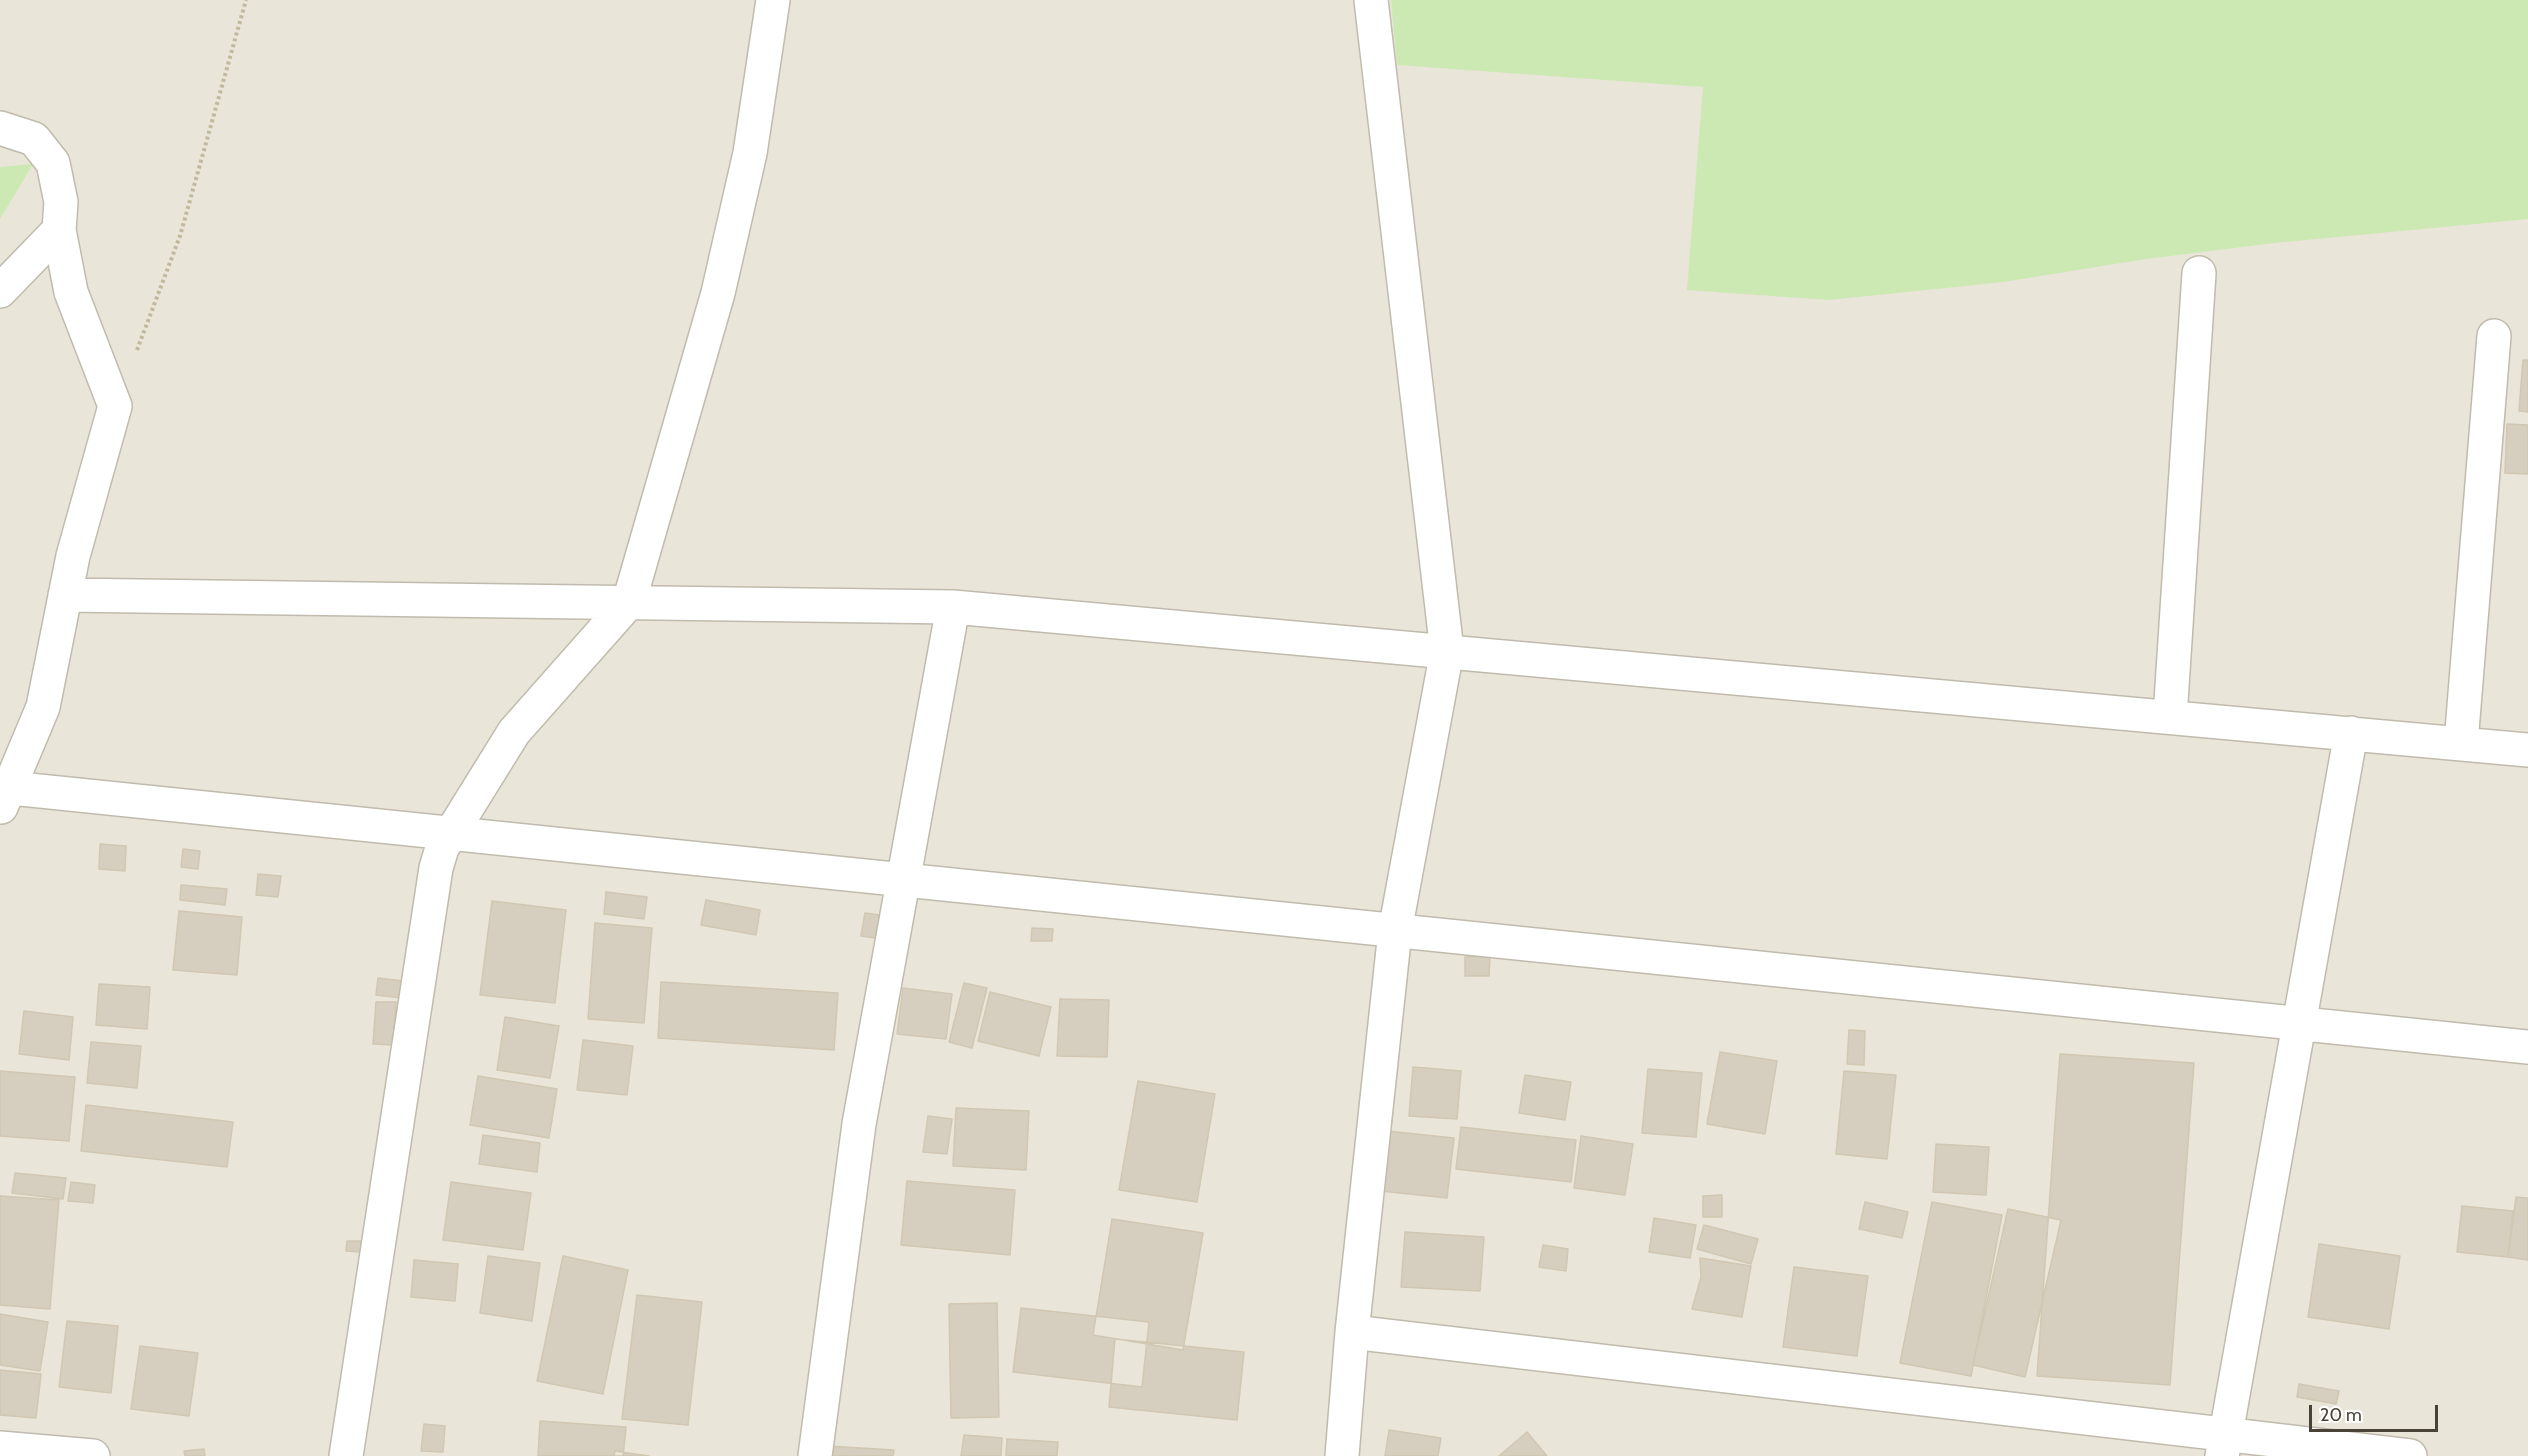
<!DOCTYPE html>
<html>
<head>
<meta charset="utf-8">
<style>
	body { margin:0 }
	#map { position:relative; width:2528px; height:1456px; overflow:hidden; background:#f5f2e9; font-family:Cabin,sans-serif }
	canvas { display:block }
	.scale { position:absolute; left:2309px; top:1405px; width:129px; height:27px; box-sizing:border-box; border:3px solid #494337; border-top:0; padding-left:8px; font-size:18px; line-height:21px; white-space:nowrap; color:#494337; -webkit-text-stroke:4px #fff; paint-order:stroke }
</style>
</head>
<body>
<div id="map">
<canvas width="2528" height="1456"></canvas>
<div class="scale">20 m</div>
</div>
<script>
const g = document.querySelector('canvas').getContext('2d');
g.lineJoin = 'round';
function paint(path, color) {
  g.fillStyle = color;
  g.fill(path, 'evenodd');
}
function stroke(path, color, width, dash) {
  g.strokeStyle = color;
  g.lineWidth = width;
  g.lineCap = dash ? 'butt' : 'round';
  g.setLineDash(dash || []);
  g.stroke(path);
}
const residential = new Path2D(`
	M 0,0 L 2528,0 L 2528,1456 L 0,1456 Z`);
const green = new Path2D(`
	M 1391,0 L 2528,0 L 2528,219 L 2274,243 L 2146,259 L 2003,282 L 1829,300 L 1687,290 L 1703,87 L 1397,65 Z
	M 33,164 L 0,219 L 0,167 Z`);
const building = new Path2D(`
	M 2523,360 L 2528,360 L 2528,412 L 2519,411 Z
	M 2507,424 L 2528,425 L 2528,474 L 2505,473 Z
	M 100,844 L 126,846 L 125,871 L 99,869 Z
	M 183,849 L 200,851 L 198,869 L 181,867 Z
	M 258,874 L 281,876 L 278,897 L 256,895 Z
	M 181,885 L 227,889 L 225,905 L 180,900 Z
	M 606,892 L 647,897 L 644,919 L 604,914 Z
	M 706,900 L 760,910 L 756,935 L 701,925 Z
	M 492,901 L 566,910 L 555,1003 L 480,995 Z
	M 179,911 L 242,917 L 237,975 L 173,970 Z
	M 865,913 L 886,916 L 883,939 L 861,936 Z
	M 595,923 L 652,928 L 644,1023 L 588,1019 Z
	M 1032,928 L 1053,929 L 1052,941 L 1031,941 Z
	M 1490,956 L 1489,976 L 1465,976 L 1465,957 Z
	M 378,978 L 412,982 L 410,999 L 376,995 Z
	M 661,982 L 838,993 L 834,1050 L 658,1038 Z
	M 964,983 L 987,988 L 972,1048 L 949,1042 Z
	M 99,984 L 150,987 L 147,1029 L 96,1025 Z
	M 903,988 L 952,994 L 946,1039 L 897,1034 Z
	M 990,992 L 1051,1007 L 1039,1056 L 978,1041 Z
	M 1060,999 L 1109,1000 L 1107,1057 L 1057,1056 Z
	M 376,1002 L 396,1002 L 393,1045 L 373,1044 Z
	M 24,1011 L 73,1017 L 69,1060 L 19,1054 Z
	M 505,1017 L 559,1026 L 550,1078 L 497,1070 Z
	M 1849,1030 L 1865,1031 L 1864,1065 L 1847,1064 Z
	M 583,1040 L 633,1046 L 627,1095 L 577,1090 Z
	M 91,1042 L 141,1046 L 137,1088 L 87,1083 Z
	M 1720,1052 L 1777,1061 L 1765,1134 L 1707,1124 Z
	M 2060,1054 L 2194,1063 L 2170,1385 L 2037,1376 Z
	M 1413,1067 L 1461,1071 L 1457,1119 L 1409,1116 Z
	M 1648,1069 L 1702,1073 L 1696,1137 L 1642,1133 Z
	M 0,1071 L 75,1077 L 69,1141 L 0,1136 Z
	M 1844,1071 L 1896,1075 L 1887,1159 L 1836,1154 Z
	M 1525,1075 L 1571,1082 L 1565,1120 L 1519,1113 Z
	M 478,1076 L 557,1089 L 549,1138 L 470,1125 Z
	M 1138,1081 L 1215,1094 L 1197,1202 L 1119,1190 Z
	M 86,1105 L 233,1122 L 227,1167 L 81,1151 Z
	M 956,1108 L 1029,1111 L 1026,1170 L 953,1166 Z
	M 928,1116 L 952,1119 L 947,1154 L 923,1152 Z
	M 1461,1127 L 1576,1140 L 1571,1182 L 1456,1169 Z
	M 1387,1131 L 1454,1138 L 1447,1198 L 1381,1191 Z
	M 483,1135 L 540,1143 L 537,1172 L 479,1164 Z
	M 1581,1136 L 1633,1144 L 1625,1195 L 1574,1188 Z
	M 1936,1144 L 1989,1147 L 1986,1195 L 1933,1192 Z
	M 15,1173 L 66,1178 L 63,1199 L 12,1193 Z
	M 907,1181 L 1015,1190 L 1010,1255 L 901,1245 Z
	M 71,1182 L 95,1185 L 93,1203 L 68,1201 Z
	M 451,1182 L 531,1193 L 523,1250 L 443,1240 Z
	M 1722,1195 L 1722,1217 L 1703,1217 L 1703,1196 Z
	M 0,1196 L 59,1200 L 50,1309 L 0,1305 Z
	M 2516,1197 L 2528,1198 L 2528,1260 L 2508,1257 Z
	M 1865,1202 L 1908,1212 L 1902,1238 L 1859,1229 Z
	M 1932,1202 L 2002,1215 L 1971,1376 L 1900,1363 Z
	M 2462,1206 L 2513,1211 L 2508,1257 L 2457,1252 Z
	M 2008,1209 L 2061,1220 L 2025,1377 L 1973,1365 Z
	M 1654,1218 L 1696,1225 L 1690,1258 L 1649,1252 Z
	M 1112,1219 L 1203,1233 L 1183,1350 L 1093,1335 Z
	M 1704,1225 L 1758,1239 L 1751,1264 L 1697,1249 Z
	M 1405,1232 L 1484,1237 L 1480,1291 L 1401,1287 Z
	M 347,1241 L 361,1241 L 361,1252 L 346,1251 Z
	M 2319,1244 L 2400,1256 L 2389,1329 L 2308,1317 Z
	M 1543,1245 L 1568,1249 L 1566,1271 L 1539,1267 Z
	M 488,1256 L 540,1263 L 532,1321 L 480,1313 Z
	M 563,1256 L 628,1270 L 603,1394 L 537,1381 Z
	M 1700,1258 L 1751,1266 L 1742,1317 L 1692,1309 L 1701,1277 Z
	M 414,1260 L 458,1264 L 455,1301 L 411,1297 Z
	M 1794,1267 L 1868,1276 L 1857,1356 L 1783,1347 Z
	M 637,1295 L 702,1302 L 688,1425 L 622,1419 Z
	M 997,1303 L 999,1417 L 951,1418 L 949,1304 Z
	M 1021,1308 L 1149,1322 L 1142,1387 L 1013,1372 Z
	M 0,1314 L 48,1322 L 40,1371 L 0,1365 Z
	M 67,1321 L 118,1326 L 111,1393 L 59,1387 Z
	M 1115,1339 L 1244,1352 L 1237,1420 L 1109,1407 Z
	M 140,1346 L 198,1353 L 189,1416 L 131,1409 Z
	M 0,1370 L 41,1374 L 36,1418 L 0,1415 Z
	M 2299,1384 L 2339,1391 L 2336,1404 L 2297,1397 Z
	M 540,1421 L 626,1427 L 623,1456 L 538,1456 Z
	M 424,1424 L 445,1426 L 443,1452 L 421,1451 Z
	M 1389,1430 L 1441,1438 L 1438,1456 L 1385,1456 Z
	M 1527,1432 L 1547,1456 L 1499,1456 Z
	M 964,1435 L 1002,1438 L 1001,1456 L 961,1456 Z
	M 1007,1439 L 1058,1442 L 1057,1456 L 1006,1456 Z
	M 827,1446 L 894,1450 L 893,1456 L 826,1456 Z
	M 204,1449 L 205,1456 L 185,1456 L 184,1451 Z
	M 615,1451 L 649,1456 L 614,1456 Z`);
const path = new Path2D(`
	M 137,350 L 180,236 L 246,0`);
const pedestrian = new Path2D(`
	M 0,1448 L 93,1456`);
const minor = new Path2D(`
	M 0,128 L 34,139 L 53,163 L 61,202 L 59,230 L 71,292 L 115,406 L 73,556 L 43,707 L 1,807
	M 0,291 L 59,230
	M 65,595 L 953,607 L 2528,750
	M 2170,717 L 2199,273
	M 2461,743 L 2494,336
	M 0,787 L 2528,1047
	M 1352,1332 L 2410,1456
	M 346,1456 L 436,868 L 442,848 L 514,732 L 629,602 L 718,293 L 750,153 L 773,0
	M 815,1456 L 859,1124 L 953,607
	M 1342,1456 L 1352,1332 L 1395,931 L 1447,651 L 1371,0
	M 2222,1456 L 2351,733`);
paint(residential, '#e9e5d8');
paint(green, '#cce9b3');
paint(building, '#d6cfbf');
stroke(building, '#d1c7b2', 1.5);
stroke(pedestrian, '#c0bbac', 36);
stroke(minor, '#c0bbac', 36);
stroke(path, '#c2b89d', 4, [3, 3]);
stroke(pedestrian, '#fff', 33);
stroke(minor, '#fff', 33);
</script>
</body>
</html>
